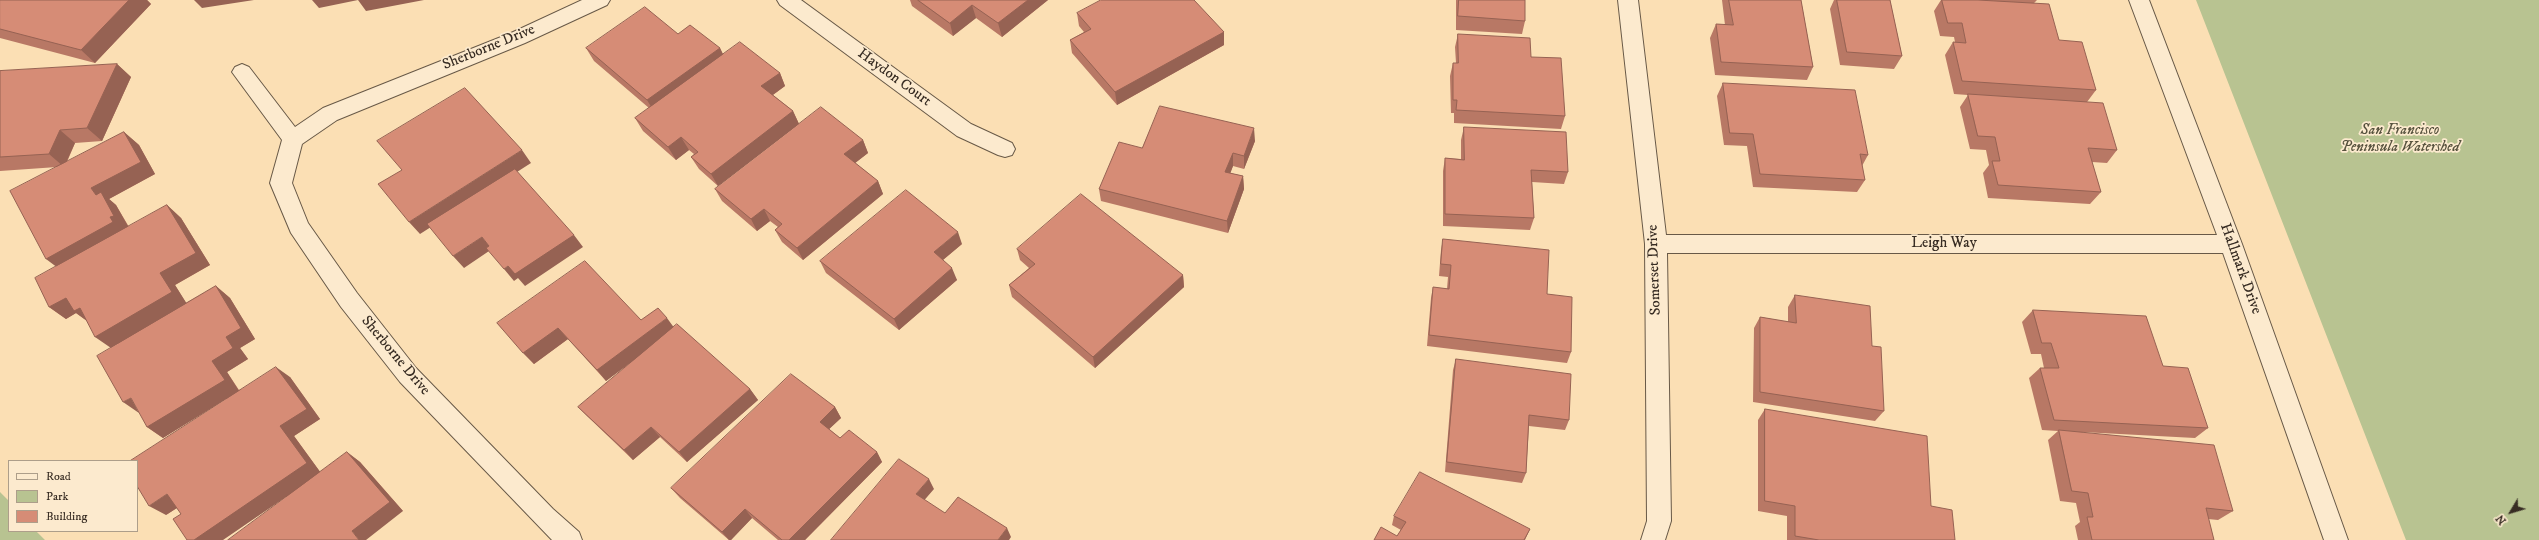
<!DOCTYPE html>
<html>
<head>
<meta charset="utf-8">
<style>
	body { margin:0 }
	#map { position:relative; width:2539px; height:540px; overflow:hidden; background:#fbdfb4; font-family:"IM FELL DW Pica",serif }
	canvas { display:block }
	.legend { position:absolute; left:8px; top:460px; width:130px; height:72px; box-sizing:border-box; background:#fceace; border:1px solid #ad9e8a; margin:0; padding:5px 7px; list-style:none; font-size:12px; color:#372c23 }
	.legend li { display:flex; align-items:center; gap:8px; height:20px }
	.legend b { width:20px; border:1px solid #ad9e8a }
	.north { position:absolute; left:2491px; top:492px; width:40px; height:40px; -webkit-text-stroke:3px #fceace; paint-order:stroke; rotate:232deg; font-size:11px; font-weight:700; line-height:16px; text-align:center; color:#372c23 }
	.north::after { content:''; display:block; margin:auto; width:14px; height:18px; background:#372c23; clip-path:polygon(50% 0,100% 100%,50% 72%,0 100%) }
</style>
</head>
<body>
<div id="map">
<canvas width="2539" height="540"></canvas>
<ul class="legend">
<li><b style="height:5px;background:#fceace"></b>Road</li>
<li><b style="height:11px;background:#b8c391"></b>Park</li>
<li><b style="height:11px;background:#d68c76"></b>Building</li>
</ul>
<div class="north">N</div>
</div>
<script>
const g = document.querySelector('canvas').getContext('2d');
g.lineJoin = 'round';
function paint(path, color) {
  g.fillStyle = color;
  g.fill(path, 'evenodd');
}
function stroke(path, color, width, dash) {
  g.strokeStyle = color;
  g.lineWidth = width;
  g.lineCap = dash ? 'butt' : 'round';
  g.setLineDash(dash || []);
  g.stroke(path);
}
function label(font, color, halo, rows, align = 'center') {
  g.font = font + ' "IM FELL DW Pica",serif';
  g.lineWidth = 3.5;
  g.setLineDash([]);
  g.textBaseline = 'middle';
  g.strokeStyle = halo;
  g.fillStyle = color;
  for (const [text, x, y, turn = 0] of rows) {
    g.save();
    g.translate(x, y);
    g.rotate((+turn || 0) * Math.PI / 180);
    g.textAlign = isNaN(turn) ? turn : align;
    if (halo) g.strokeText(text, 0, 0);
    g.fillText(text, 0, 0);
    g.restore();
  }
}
const green = new Path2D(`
	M 2196,0 L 2539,0 L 2539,540 L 2406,540 Z
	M 0,492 L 9,501 L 9,531 L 36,531 L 45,540 L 0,540 Z`);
const minor = new Path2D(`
	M 582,0 L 610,0 L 607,5 L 525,43 L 337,120 L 302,144 L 292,183 L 308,223 L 357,293 L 416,368 L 553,509 L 579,532 L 582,540 L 552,540 L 400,382 L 341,307 L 291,233 L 270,183 L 282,140 L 232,72 L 235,67 L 242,64 L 249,67 L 295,127 L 323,108 L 511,33 Z
	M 777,0 L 801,0 L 971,124 L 1012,143 L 1015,149 L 1012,155 L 1005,157 L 998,155 L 957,136 L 780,5 Z
	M 1618,0 L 1638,0 L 1666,235 L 2217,235 L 2129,0 L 2149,0 L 2242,244 L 2348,540 L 2324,540 L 2223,253 L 1667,253 L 1671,521 L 1665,540 L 1641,540 L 1647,521 L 1645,244 Z`);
const wall = new Path2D(`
	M 0,0 L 147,0 L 151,4 L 95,63 L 0,38 Z
	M 910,0 L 1048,0 L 1002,37 L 976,18 L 953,36 L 912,6 Z
	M 1456,0 L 1524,0 L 1525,21 L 1522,34 L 1456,30 Z
	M 1722,0 L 1801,0 L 1813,67 L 1807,80 L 1715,75 L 1710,38 L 1716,24 L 1725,25 Z
	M 1834,0 L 1890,0 L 1902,56 L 1894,69 L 1840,65 L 1830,9 Z
	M 1941,0 L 2037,0 L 2034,3 L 2059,40 L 2096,90 L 2087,102 L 2117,150 L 2107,163 L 2092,162 L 2101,192 L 2090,204 L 1988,198 L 1983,173 L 1989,165 L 1986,150 L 1970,149 L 1960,107 L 1968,95 L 1954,94 L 1945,55 L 1953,42 L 1955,42 L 1954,37 L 1940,36 L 1934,11 Z
	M 1077,13 L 1224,32 L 1224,45 L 1117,105 L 1072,53 L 1070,40 L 1084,32 L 1079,26 Z
	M 678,34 L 720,48 L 723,54 L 780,73 L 785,86 L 773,95 L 793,111 L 799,124 L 718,186 L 699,169 L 691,157 L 694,154 L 689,150 L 676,160 L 643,131 L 635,118 L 649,108 L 594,61 L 586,48 Z
	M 1458,34 L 1531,57 L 1565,116 L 1561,129 L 1454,123 L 1454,113 L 1451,113 L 1450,76 L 1453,63 L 1456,63 L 1455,47 Z
	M 117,64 L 131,77 L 102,141 L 75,143 L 67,162 L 124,132 L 139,145 L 155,174 L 109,199 L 116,205 L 129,227 L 167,205 L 181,218 L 210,265 L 175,285 L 186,303 L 216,286 L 230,298 L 255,339 L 240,348 L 248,359 L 227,372 L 239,390 L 290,377 L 320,419 L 294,436 L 320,472 L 347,452 L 360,462 L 403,511 L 286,497 L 181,514 L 177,508 L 166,515 L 227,398 L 163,438 L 147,427 L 118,344 L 76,313 L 66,319 L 49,307 L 56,266 L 57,167 L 0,171 L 0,71 Z
	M 1723,83 L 1868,155 L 1862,166 L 1865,180 L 1857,192 L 1753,187 L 1747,146 L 1724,145 L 1717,96 Z
	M 1464,127 L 1568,172 L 1564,184 L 1532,182 L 1534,218 L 1530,230 L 1443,226 L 1443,171 L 1445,158 L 1461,159 L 1461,140 Z
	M 863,140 L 868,153 L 855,163 L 878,181 L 883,194 L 803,260 L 782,242 L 775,230 L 778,227 L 770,221 L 757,231 L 722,201 L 715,189 Z
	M 1255,141 L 1244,169 L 1233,166 L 1230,173 L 1243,176 L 1244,189 L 1228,233 L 1101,201 L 1099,189 L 1142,148 Z
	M 1443,239 L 1547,294 L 1571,352 L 1567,363 L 1427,346 L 1431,298 L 1433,287 L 1447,289 L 1448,277 L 1439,276 L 1441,250 Z
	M 962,244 L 943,260 L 957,280 L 899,330 L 826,273 L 820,261 Z
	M 1017,249 L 1183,275 L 1184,287 L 1095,368 L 1012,297 L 1009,285 L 1029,268 L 1020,260 Z
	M 1795,295 L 1872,346 L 1884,411 L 1875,421 L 1753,402 L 1754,328 L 1760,317 L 1788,322 L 1788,307 Z
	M 2033,310 L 2163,366 L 2208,428 L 2195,438 L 2082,432 L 2233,511 L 2218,520 L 2208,519 L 2214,540 L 2078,540 L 2075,526 L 2080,522 L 2076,503 L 2060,501 L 2048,440 L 2058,431 L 2042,430 L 2029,378 L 2040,368 L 2044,368 L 2041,354 L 2031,354 L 2022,322 Z
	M 641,320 L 673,327 L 750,389 L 758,400 L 687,462 L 660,437 L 633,460 L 588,417 L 578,407 L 634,360 L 606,381 L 568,339 L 534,364 L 497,323 Z
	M 1456,359 L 1569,420 L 1565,430 L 1529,426 L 1526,473 L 1522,483 L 1445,472 L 1453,370 Z
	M 835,407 L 841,418 L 829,429 L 840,438 L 877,452 L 882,462 L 805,540 L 778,540 L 752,518 L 731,540 L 729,540 L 680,498 L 671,488 Z
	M 1765,409 L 1931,506 L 1955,540 L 1787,540 L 1787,516 L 1758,511 L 1758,420 Z
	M 1394,516 L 1530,529 L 1525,540 L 1374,540 L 1397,536 L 1401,530 L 1392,525 Z`);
const shadedWall = new Path2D(`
	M 129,0 L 147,0 L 151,4 L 95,63 L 81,50 Z
	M 194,0 L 254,0 L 202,8 Z
	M 312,0 L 424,0 L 366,11 L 358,0 L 319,8 Z
	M 1028,0 L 1048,0 L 1002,37 L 998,23 Z
	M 972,5 L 976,18 L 953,36 L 950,23 Z
	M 1224,32 L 1224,45 L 1117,105 L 1115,92 Z
	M 720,48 L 726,61 L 655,113 L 647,100 Z
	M 117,64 L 131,77 L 102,141 L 87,128 Z
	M 780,73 L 785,86 L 767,99 L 761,86 Z
	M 793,111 L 799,124 L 718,186 L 711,174 Z
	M 1254,128 L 1255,141 L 1244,169 L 1244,156 Z
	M 60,130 L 75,143 L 64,167 L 49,154 Z
	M 124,132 L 139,145 L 155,174 L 109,199 L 116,205 L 129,228 L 62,271 L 46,259 L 96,195 L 91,188 Z
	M 681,137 L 689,150 L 676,160 L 668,147 Z
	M 863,140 L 868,153 L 850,167 L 844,154 Z
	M 522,150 L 531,163 L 420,234 L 409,222 Z
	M 1233,153 L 1233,166 L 1226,185 L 1225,172 Z
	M 1243,176 L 1244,189 L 1228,233 L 1227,221 Z
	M 878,181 L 883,194 L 803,260 L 797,248 Z
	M 167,205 L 181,218 L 210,265 L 175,285 L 187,304 L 111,348 L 95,337 Z
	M 764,209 L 770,221 L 757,231 L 751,219 Z
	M 958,232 L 962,244 L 938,264 L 934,252 Z
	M 574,235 L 583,247 L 525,286 L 518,278 L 514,281 L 504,269 L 508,266 Z
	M 482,237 L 492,249 L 464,268 L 453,256 Z
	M 952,268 L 957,280 L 899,330 L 894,319 Z
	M 1183,275 L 1184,287 L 1095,368 L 1093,357 Z
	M 216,286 L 230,298 L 255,339 L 240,348 L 248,359 L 227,372 L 239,391 L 163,438 L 147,427 L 212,361 L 226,337 Z
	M 66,298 L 82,309 L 90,323 L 76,313 L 66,319 L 49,307 Z
	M 667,318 L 675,329 L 606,381 L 597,370 Z
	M 558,328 L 568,339 L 534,364 L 523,353 Z
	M 276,367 L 290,377 L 320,419 L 294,436 L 321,473 L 223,540 L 194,540 L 280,426 Z
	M 750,389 L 758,400 L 687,462 L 679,452 Z
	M 131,398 L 139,413 L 123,402 Z
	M 835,407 L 841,418 L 826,432 L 820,422 Z
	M 651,427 L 660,437 L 633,460 L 624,450 Z
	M 347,452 L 360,462 L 403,511 L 366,540 L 359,540 L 352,531 Z
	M 877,452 L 882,462 L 805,540 L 789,540 Z
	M 929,479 L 934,489 L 921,504 L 916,494 Z
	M 167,494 L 183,504 L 166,515 L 149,506 Z
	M 745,509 L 752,518 L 731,540 L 729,540 L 722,532 Z
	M 1007,528 L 1011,537 L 1009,540 L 998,540 Z`);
const building = new Path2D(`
	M 0,0 L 129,0 L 81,50 L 0,29 Z
	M 918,0 L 1028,0 L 998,23 L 972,5 L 950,23 Z
	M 1101,0 L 1194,0 L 1224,32 L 1115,92 L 1070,40 L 1091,29 L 1077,13 Z
	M 1459,0 L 1525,0 L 1525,21 L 1458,16 Z
	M 1729,0 L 1801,0 L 1813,67 L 1721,62 L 1716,24 L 1733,25 Z
	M 1837,0 L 1890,0 L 1902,56 L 1847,52 Z
	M 1942,0 L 1978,0 L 2049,4 L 2059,40 L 2082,42 L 2096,90 L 1962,81 L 1953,42 L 1966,43 L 1962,23 L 1948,23 Z
	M 645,7 L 678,34 L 690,25 L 720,48 L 647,100 L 586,48 Z
	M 1458,34 L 1530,38 L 1531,57 L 1561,58 L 1565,116 L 1456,110 L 1457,100 L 1453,100 L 1453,63 L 1458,63 Z
	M 740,42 L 780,73 L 761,86 L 793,111 L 711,174 L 691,157 L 698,152 L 681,137 L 668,147 L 635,118 Z
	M 117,64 L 87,128 L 60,130 L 49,154 L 0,157 L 0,71 Z
	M 1723,83 L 1855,90 L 1868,155 L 1860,154 L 1865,180 L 1760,174 L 1753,134 L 1730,133 Z
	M 465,88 L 522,150 L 409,222 L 378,184 L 402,170 L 377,141 Z
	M 1968,94 L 2103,103 L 2117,150 L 2088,148 L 2101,192 L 1998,185 L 1992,161 L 2000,161 L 1995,137 L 1978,136 Z
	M 1160,106 L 1254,128 L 1244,156 L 1233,153 L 1225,172 L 1243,176 L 1227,221 L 1099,189 L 1119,142 L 1142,148 Z
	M 821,107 L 863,140 L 844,154 L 878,181 L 797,248 L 775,230 L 782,224 L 764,209 L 751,219 L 715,189 Z
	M 1464,127 L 1566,132 L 1568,172 L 1531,170 L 1534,218 L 1445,214 L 1445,158 L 1464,160 Z
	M 124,132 L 141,162 L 91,188 L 96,195 L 101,192 L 114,216 L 110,217 L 113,222 L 46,259 L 10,191 Z
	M 515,169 L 574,235 L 515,274 L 508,266 L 504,269 L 486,248 L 489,246 L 482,237 L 453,256 L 427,224 Z
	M 906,190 L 958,232 L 934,252 L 952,268 L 894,319 L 820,261 Z
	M 1081,194 L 1183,275 L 1093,357 L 1009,285 L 1035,264 L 1017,249 Z
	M 167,205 L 196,253 L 160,273 L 172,292 L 95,337 L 80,308 L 74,311 L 66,298 L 49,307 L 35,278 Z
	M 1443,239 L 1549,250 L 1547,294 L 1572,297 L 1571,352 L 1429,335 L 1433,287 L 1449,289 L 1451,265 L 1441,264 Z
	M 585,261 L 641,320 L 658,308 L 667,318 L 597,370 L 558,328 L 523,353 L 497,323 Z
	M 216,286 L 241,328 L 226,337 L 233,348 L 212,361 L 225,380 L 147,427 L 131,398 L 123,402 L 97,356 Z
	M 1795,295 L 1870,306 L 1872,346 L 1881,347 L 1884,411 L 1760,392 L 1760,317 L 1796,323 Z
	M 2033,310 L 2146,316 L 2163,366 L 2188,368 L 2208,428 L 2054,420 L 2040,368 L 2059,368 L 2051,343 L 2042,343 Z
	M 677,324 L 750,389 L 679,452 L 651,427 L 624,450 L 578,407 Z
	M 1456,359 L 1571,374 L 1569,420 L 1529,415 L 1526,473 L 1447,462 Z
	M 276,367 L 307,409 L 280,426 L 307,463 L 194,540 L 187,540 L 173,519 L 181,514 L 167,494 L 149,506 L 137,486 L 137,461 L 130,461 Z
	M 791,374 L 835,407 L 820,422 L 840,438 L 849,430 L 877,452 L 789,540 L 782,540 L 745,509 L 722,532 L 671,488 Z
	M 1765,409 L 1927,436 L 1931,506 L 1952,510 L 1955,540 L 1819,540 L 1795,536 L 1795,506 L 1765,501 Z
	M 2059,430 L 2214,445 L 2233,511 L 2206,508 L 2214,540 L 2092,540 L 2087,517 L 2093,517 L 2088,493 L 2072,491 Z
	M 347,452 L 390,502 L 352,531 L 359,540 L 228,540 Z
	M 899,459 L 929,479 L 916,494 L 945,513 L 958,497 L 1007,528 L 998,540 L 831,540 Z
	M 1420,472 L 1530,529 L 1524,540 L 1374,540 L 1381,527 L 1397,536 L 1406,522 L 1394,516 Z`);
const streetNames = [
	["Sherborne Drive",489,48,-22],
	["Haydon Court",894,78,36],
	["Leigh Way",1944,244],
	["Hallmark Drive",2240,269,70],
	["Somerset Drive",1655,270,-92],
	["Sherborne Drive",395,356,50]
];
const parkNames = [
	["San Francisco",2400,131],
	["Peninsula Watershed",2400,148]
];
paint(green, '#b8c391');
stroke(minor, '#685947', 2);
paint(minor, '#fceace');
paint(wall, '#b87865');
paint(shadedWall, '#966253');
paint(building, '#d68c76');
stroke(building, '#966253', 1);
label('15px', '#372c23', '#fceace', streetNames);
label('italic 15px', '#57523e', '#fceace', parkNames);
</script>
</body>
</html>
